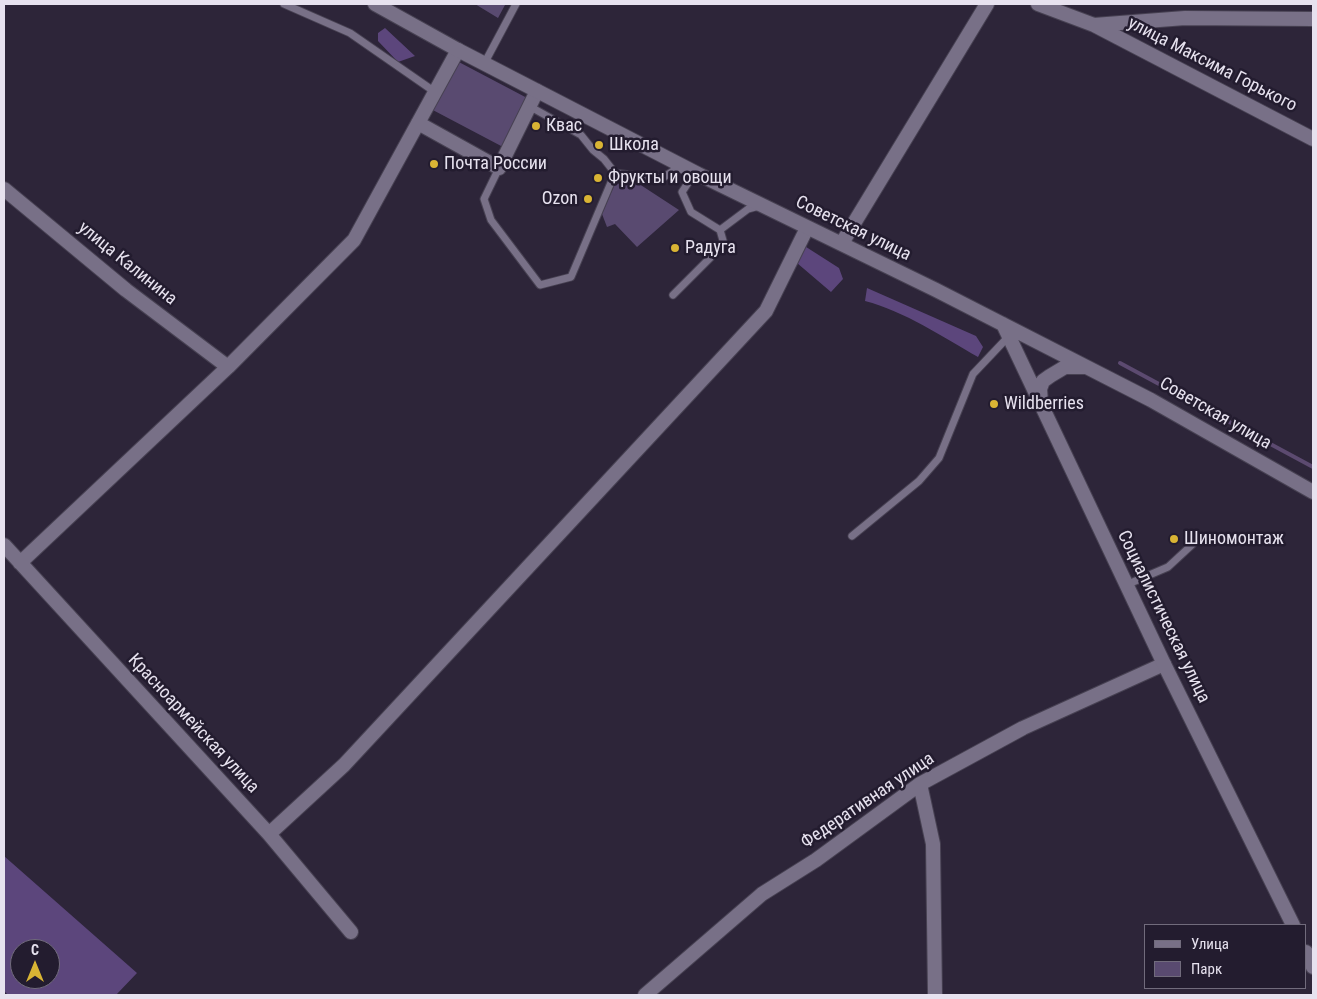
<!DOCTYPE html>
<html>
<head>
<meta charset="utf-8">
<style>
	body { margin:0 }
	#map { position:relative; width:1317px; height:999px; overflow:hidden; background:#2d2539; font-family:"Roboto Condensed",sans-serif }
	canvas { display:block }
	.frame { position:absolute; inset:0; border:5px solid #e7e2ef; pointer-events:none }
	.legend { position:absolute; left:1144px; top:924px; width:162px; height:65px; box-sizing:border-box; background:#231c2f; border:1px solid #716b7c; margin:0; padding:6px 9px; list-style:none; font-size:15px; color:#e7e2ef }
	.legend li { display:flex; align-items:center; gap:10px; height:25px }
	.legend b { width:25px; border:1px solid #716b7c }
	.north { position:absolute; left:10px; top:939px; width:50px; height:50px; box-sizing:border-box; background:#231c2f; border:1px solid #716b7c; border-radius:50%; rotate:0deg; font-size:14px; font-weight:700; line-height:20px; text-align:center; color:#e7e2ef }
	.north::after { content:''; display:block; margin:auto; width:18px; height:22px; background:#d9b434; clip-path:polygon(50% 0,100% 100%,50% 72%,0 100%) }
</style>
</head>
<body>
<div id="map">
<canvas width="1317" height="999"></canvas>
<div class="frame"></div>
<ul class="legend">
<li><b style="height:6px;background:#787087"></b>Улица</li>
<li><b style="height:14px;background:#594a70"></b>Парк</li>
</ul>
<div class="north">С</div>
</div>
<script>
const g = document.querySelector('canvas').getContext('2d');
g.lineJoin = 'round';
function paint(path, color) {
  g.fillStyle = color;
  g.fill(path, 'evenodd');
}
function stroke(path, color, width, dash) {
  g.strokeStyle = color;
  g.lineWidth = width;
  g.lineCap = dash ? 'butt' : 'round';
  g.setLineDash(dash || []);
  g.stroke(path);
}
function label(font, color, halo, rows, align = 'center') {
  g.font = font + ' "Roboto Condensed",sans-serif';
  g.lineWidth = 5;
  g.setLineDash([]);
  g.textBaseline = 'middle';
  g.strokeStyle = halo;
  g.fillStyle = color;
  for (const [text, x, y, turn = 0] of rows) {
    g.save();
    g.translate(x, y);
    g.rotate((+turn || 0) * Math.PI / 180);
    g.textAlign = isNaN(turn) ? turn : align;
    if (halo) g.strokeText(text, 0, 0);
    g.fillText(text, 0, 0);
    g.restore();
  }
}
const green = new Path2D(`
	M 475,4 L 503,4 L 505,5 L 498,18 Z
	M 455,60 L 529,99 L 503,147 L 429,108 Z
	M 630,178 L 679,210 L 637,247 L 615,224 L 607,227 L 602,214 L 614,186 Z`);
const forest = new Path2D(`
	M 385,28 L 415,56 L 398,62 L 378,41 L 378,33 Z
	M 803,245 L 839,268 L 843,279 L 831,292 L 797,263 Z
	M 867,288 L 976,336 L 983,347 L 978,357 C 943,337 904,311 865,301 Z
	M 4,856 L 137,973 L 116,995 L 8,995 L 4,991 ZM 20,949 L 50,949 L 50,979 L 20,979 Z`);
const stream = new Path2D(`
	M 1120,363 L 1313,467`);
const service = new Path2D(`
	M 284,4 L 350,33 L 435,92
	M 484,64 L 516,4
	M 529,106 L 581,135 L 593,150 L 604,159 L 615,173 L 661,179 L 682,165
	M 499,168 L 484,199 L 491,220 L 540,285 L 571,277 L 615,173
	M 691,170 L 690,180 L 682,192 L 691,212 L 720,230 L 748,209 L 759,206
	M 673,295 L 724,244 L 720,230
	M 852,536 L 919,481 L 939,458 L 973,374 L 1009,336
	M 1126,585 L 1168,567 L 1195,542`);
const minor = new Path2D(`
	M 1038,4 L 1094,25 L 1313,139
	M 1094,25 L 1185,18 L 1313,19
	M 418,123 L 499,168 L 537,91
	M 4,189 L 126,290 L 228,367
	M 842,243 L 987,4
	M 4,545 L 269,834 L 351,932
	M 20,563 L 228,367 L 354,240 L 458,50
	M 920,784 L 933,844 L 935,995
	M 269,834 L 344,765 L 766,311 L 807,228
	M 645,995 L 762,894 L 816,860 L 920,784 L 1023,728 L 1164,664`);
const tertiary = new Path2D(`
	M 375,4 L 458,50 L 698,174 L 936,290 L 1151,400 L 1313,492
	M 1003,324 L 1164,664 L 1293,925
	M 1041,402 L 1040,389 L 1043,381 L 1050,376 L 1065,367 L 1086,367
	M 1306,952 L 1313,967`);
const markers = [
	[536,126,5,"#d9b434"],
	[599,145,5,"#d9b434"],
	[434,164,5,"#d9b434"],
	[598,178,5,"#d9b434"],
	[588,199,5,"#d9b434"],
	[675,248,5,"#d9b434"],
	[994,404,5,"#d9b434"],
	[1174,539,5,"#d9b434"]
];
const streetNames = [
	["улица Максима Горького",1212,65,27],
	["Советская улица",853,229,26],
	["улица Калинина",127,264,39],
	["Советская улица",1215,414,30],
	["Социалистическая улица",1163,617,64],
	["Красноармейская улица",193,724,47],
	["Федеративная улица",868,801,-34]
];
const poiNames = [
	["Квас",546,126],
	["Школа",609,145],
	["Почта России",444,164],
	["Фрукты и овощи",608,178],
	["Ozon",578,199,"right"],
	["Радуга",685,248],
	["Wildberries",1004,404],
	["Шиномонтаж",1184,539]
];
paint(green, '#594a70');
paint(forest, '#5c467c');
stroke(stream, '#5c4a70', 4);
stroke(service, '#474152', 9);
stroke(minor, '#474152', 16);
stroke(tertiary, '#474152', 16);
stroke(service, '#787087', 7);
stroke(minor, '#787087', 14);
stroke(tertiary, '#787087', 14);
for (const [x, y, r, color] of markers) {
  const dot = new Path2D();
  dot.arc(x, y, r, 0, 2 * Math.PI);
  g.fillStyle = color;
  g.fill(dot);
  stroke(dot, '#231c2f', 2);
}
label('18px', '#e7e2ef', '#231c2f', streetNames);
label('18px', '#e7e2ef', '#231c2f', poiNames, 'left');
</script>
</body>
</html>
